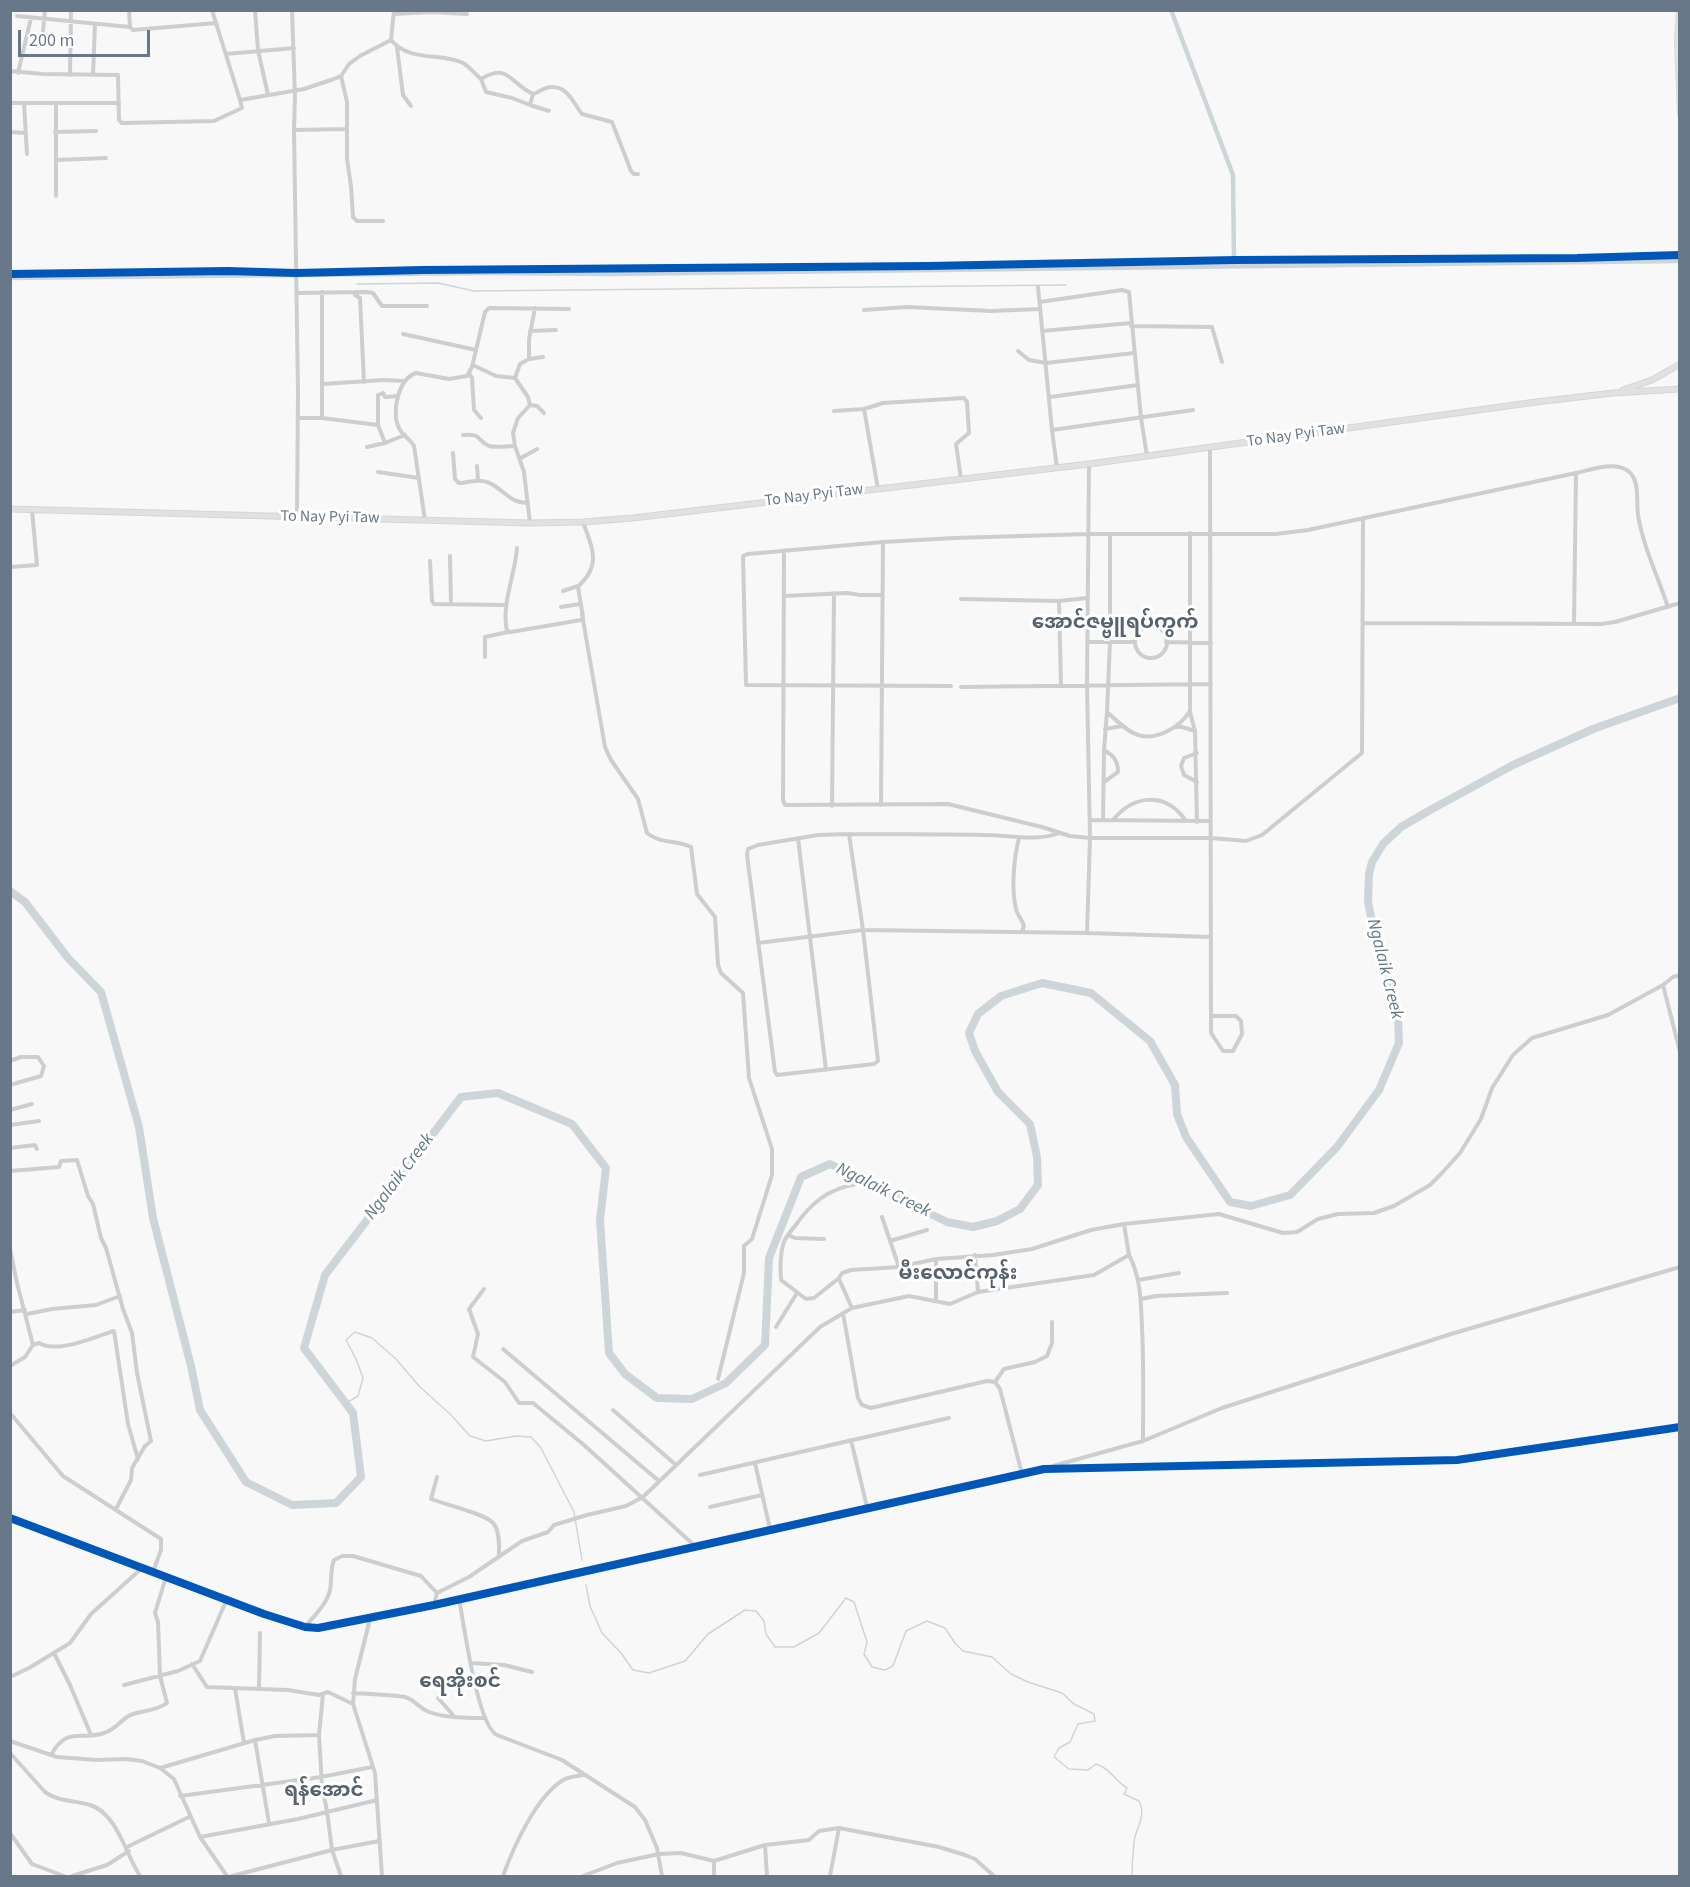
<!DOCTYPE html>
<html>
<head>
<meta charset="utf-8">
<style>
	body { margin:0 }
	#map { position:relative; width:1690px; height:1887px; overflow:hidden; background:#f8f8f8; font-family:"Source Sans 3",sans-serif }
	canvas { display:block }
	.frame { position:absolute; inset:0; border:12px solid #687888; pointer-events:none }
	.scale { position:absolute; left:18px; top:30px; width:132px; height:27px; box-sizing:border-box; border:3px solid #687888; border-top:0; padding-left:8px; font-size:18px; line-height:21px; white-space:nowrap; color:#687888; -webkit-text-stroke:4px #fff; paint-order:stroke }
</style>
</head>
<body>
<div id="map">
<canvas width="1690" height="1887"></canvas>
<div class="frame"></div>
<div class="scale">200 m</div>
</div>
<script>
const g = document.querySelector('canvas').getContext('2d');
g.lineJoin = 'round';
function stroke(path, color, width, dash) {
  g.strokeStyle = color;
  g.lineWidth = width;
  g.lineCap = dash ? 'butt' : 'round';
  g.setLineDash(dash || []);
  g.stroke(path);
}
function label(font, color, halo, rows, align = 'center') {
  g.font = font + ' "Source Sans 3","Noto Sans Myanmar",sans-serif';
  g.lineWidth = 6;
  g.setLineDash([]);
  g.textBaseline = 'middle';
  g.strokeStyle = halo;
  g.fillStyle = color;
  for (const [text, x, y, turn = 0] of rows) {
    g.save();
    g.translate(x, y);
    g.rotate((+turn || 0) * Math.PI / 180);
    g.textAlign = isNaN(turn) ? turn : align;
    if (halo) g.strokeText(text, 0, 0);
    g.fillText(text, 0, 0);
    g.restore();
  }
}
const stream = new Path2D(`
	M 357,284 L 438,283 L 474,291 L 1066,285
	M 346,1403 L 358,1396 L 363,1378 L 356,1359 L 346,1340 L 355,1332 L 372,1338 L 396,1359 L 419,1386 L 450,1414 L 470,1436 L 486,1441 L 516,1436 L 531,1437 L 541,1448 L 574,1512 L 582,1560
	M 586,1585 L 590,1606 L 602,1633 L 621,1653 L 633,1670 L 649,1673 L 685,1661 L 708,1634 L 745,1610 L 756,1611 L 764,1621 L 766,1634 L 775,1647 L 794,1647 L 819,1633 L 846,1598 L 854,1602 L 867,1642 L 864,1654 L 872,1667 L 885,1670 L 893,1666 L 906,1631 L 927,1621 L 945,1628 L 955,1643 L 963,1651 L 992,1657 L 1011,1674 L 1028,1682 L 1062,1693 L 1074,1704 L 1094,1714 L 1095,1721 L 1078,1724 L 1070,1742 L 1059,1748 L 1054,1757 L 1069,1769 L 1088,1770 L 1096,1764 C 1111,1769 1114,1780 1127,1788 L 1124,1794 L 1139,1801 C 1147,1816 1136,1827 1134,1842 C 1133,1854 1132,1865 1132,1876`);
const canal = new Path2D(`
	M 1171,10 L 1233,175 L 1234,263
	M 10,278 L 488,273 L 610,274 L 1678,261`);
const river = new Path2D(`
	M 10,891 L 25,902 L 68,958 L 101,992 L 139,1127 L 153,1218 L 191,1366 L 200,1410 L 246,1482 L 292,1505 L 336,1503 L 361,1477 L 353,1413 L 304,1348 L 325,1275 L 461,1097 L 498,1093 L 572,1124 L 606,1168 L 600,1220 L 609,1353 L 625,1374 L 657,1398 L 692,1399 L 726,1383 L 765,1345 L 769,1258 L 801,1177 L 830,1164 L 947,1222 L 973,1227 L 997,1221 L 1020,1209 L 1038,1185 L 1037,1157 L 1030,1124 L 998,1092 L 975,1051 L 969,1033 L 978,1014 L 1001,996 L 1042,983 L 1091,993 L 1150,1041 L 1175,1085 L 1177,1114 L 1186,1137 L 1230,1202 L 1251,1206 L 1290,1195 L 1337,1147 L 1379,1090 L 1399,1043 L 1398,1016 L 1388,972 L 1377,946 L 1368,902 L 1369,874 L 1372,862 L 1383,844 L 1401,827 L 1432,809 L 1513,765 L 1593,729 L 1680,698`);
const minor = new Path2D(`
	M 129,10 L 130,27 L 133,30 L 216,23
	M 212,10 L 240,100 L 304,89 L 334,79 L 341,76 L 349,64 L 360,56 L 391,40 L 394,10
	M 255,10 L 258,50 L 268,95
	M 292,10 L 295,96 L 294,130 L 298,393 L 297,516
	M 394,14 L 432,12 L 467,14
	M 17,16 L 130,27
	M 44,36 L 43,31 L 45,10
	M 391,40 C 411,63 440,52 463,63 C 470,67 475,74 481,79 C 509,62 510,84 533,94 C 539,92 545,87 551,87 C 568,86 574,104 582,114 L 612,122 L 631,171 L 634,174 L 638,174
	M 397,47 L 403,95 L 411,106
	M 226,54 L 294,48
	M 10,71 L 43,74 L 118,75 L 119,120 L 122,123 L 214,121 L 242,108 L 240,100
	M 18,73 L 31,18
	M 70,75 L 71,10
	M 93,75 L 95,24
	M 341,76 L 347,102 L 347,159 L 351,186 L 353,217 L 357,221 L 383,221
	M 481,79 L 486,92 L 512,98 L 530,105
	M 533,94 L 530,105 L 549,111
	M 10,103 L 119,103
	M 24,103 L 27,154
	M 294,130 L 347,129
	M 10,132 L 26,133
	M 55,132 L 96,131
	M 56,160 L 106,158
	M 56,196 L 56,103
	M 10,274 L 228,271 L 296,273 L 422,270 L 928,266 L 1236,260 L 1577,258 L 1680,255
	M 1038,287 L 1052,430 L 1193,410
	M 322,292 L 322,418
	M 356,292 L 355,295 L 360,298 L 364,382
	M 296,293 L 367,292 L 373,293 L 382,306 L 427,306
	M 1040,302 L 1122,290 L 1129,292 L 1141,418 L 1147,456
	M 864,310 L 907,307 L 991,311 L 1040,309
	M 1131,326 L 1212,327 L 1222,362
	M 530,331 L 556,330
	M 1042,331 L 1131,323
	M 403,334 L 476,350
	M 1018,351 L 1029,360 L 1046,363 L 1134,353
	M 529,359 L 543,357
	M 473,365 L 496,376 L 515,378
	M 469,373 L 472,378 L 474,410 L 481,418
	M 323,384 L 383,380 L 405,381
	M 1050,397 L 1138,385
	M 530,405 L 537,406 L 544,413
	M 864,409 L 878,489
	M 834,411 L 864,409 L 883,403 L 964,398 L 967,402 L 969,433 L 956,444 L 961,479
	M 298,418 L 322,418 L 378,425
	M 1052,430 L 1057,468
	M 463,435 C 482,433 477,441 489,446 C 496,448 508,446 515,446
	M 385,443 L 378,425 L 378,395 L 383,393 L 385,397 L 398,396
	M 367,447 L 385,443 L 405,435
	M 1210,448 L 1211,1033 L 1223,1051 L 1233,1051 L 1242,1034 L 1241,1021 L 1236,1016 L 1212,1016
	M 453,453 L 455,479 L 459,483 C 468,483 478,478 487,482 C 502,487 510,504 528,503
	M 521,458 L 537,449
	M 1089,464 L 1087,685 L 1090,838
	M 477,466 L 478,480
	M 378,472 L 419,478
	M 425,520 L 414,446 C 410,439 402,435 399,428 C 391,413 398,379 416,373 L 449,379 L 467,376 L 472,367 L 485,312 L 489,308 L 569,309
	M 530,523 L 524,472 L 515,446 L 513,433 L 518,418 L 530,405 L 528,397 L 515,378 L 520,364 L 529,359 L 529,339 L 535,308
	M 1110,534 L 1110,641 L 1107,712 C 1116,720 1126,731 1138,735 C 1157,741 1180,727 1190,711 L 1190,533
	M 517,548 C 515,576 501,604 507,631 L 511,632 L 581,620 L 583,617 L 578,587 C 582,582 588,577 590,571 C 598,556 588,537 583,522
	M 784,551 L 783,800 L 785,805 L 948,804 L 1042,827 L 1070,836 L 1090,838 L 1211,838 L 1246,841 L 1262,835 L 1362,753 L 1363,518
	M 450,556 L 451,604
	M 430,561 L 432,601 L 434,604 L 506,605
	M 10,567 L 37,565 L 32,510
	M 563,591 L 578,586
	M 784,596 L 847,593 L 860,595 L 882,595
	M 961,599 L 1059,601 L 1087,598
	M 1059,601 L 1061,685
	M 561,607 L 580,604
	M 582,614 L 605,747 L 611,760 L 638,799 L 647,833 C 660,844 677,840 691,847 L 697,894 L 715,917 L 718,965 L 721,973 L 743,993 L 749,1078 L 772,1149 L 772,1175 L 752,1239 L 744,1246 L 744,1273 L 718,1379
	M 1363,623 L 1601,624 L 1615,622 L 1680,603
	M 1574,624 L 1576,473
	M1135 642a16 16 0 1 1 32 0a16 16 0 1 1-32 0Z
	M 1087,642 L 1135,642
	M 1166,642 L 1211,643
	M 485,657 L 485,637 L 508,632
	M 951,686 L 746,685 L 743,556 L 748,554 L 883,542 L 954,538 L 1088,534 L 1276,534 L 1308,530 L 1576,473 C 1590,470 1612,462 1625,469 C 1641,477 1636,500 1638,515 C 1643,546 1658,577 1668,607
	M 961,687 L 1211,684
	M 1190,712 L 1195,731 L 1197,822
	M 1176,727 L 1182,727 L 1195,731
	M 1105,729 L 1122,726
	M 1197,753 L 1184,758 L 1181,766 L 1184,775 L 1197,782
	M 1104,782 L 1118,772 C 1118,761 1114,756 1104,750
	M 881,805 L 883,542
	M 832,806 L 834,593
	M 1090,820 L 1210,821
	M 1103,820 L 1104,750 L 1107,712
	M 1113,820 C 1134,794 1166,792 1186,821
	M 849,834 L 863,930 L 878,1061 L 874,1064 L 777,1075 L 775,1072 L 747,855 L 748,849 L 758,845 L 818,835 L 849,834 C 894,834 940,834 985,835 C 1009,835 1036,842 1059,833
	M 798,838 L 826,1070
	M 1019,838 C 1014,857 1011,889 1016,909 C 1017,915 1022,919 1024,926 L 1022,932
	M 1087,933 L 1090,838
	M 758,943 L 863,930 L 1087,933 L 1211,937
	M 1663,985 L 1680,1052
	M 10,1061 L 21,1057 L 38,1057 L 44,1066 L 41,1076 L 10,1085
	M 10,1110 L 32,1104
	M 10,1125 L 39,1121
	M 10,1148 L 35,1145 L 37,1149
	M 10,1171 L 59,1167 L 61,1161 L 77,1160 L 88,1196 L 93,1204 L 101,1238 L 106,1248 L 123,1309 L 132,1333 L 137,1373 L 151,1441 L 145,1446 L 132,1468 L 131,1480 L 116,1509
	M 856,1184 C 828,1189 811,1203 795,1226 C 791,1231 786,1236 784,1242 C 780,1253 780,1268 781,1280 L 806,1299 L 814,1298 L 839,1278 L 842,1273 L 851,1270 L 899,1267 L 936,1259 L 993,1255 L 1032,1249 L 1091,1230 L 1124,1224 L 1219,1214 L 1283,1233 L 1297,1232 L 1318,1219 L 1338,1214 L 1374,1213 L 1394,1206 L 1430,1185 L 1441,1174 L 1460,1153 L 1481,1119 L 1492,1088 L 1513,1055 L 1532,1038 L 1608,1015 L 1663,985 L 1673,977 L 1680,975
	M 882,1217 L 899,1267
	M 788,1235 L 795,1238 L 824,1239
	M 890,1241 L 927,1230
	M 10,1249 L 17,1283 L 33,1345 L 25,1357 L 10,1366
	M 975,1255 L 978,1292
	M 1129,1255 C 1141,1278 1141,1303 1142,1328 C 1144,1366 1143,1403 1143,1441
	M 839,1279 L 852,1308
	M 1138,1280 L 1179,1273
	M 484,1289 L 469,1309 L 478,1334 L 473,1357 L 505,1382 L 519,1403 L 533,1403 L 584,1445 L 695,1546
	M 1141,1299 L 1156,1296 L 1227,1293
	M 936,1300 L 936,1259
	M 10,1312 L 25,1310
	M 843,1313 L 858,1398 L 862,1405 L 871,1408 L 987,1381 L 995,1382 L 1000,1389 L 1022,1474
	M 27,1314 L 52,1309 L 96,1305 L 120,1296
	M 776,1327 L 797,1293
	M 33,1345 L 39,1343 C 59,1354 93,1337 114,1331 L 128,1424 L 138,1459
	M 503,1349 L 659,1481
	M 995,1382 L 1004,1369 L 1035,1362 L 1047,1356 L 1052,1343 L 1052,1322
	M 613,1410 L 676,1465
	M 10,1413 L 63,1476 L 161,1539 L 161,1550 L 153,1572
	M 851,1440 L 867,1507
	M 755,1463 L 770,1529
	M 1053,1466 L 1143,1441 L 1222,1408 L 1451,1334 L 1680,1267
	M 700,1475 L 949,1418
	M 437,1477 L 431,1499 C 444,1504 486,1514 493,1523 C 500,1530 499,1546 499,1555
	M 710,1507 L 762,1495
	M 10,1518 L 264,1614 L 305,1627 L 318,1628 L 434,1605 L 1044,1469 L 1457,1460 L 1680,1427
	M 459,1599 C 464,1624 477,1725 497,1735 L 562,1760 L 635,1807 L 645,1820 L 657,1848 L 662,1876
	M 434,1605 L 437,1593 L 469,1577 L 522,1541 L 548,1532 L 554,1525 L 587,1515 L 626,1506 L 643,1497 L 820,1327 L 852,1308 L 909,1296 L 950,1304 L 978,1292 L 1094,1275 L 1129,1255 L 1124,1224
	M 370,1619 L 355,1679 L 353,1704 L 375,1773 L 382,1876
	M 305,1627 C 314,1616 327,1604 330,1590 C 332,1580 330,1570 334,1560 L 342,1556 L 353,1556 L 421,1576 L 437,1593
	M 54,1653 L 70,1685 L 91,1735
	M 471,1663 L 504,1665 L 532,1672
	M 192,1664 L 207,1687 L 288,1690 L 319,1695 L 328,1692 L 353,1704
	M 10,1677 L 29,1668 L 70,1643 L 91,1614 L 142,1568
	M 124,1685 L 178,1671 L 200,1661 L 227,1599
	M 235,1688 L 244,1743
	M 259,1689 L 260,1633
	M 353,1693 C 370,1694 389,1694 405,1697 C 415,1700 419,1708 429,1712 C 445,1718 467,1718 484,1718
	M 323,1694 L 319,1735 L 322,1786 L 327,1811 L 332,1850 L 341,1876
	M 438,1698 L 453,1715
	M 255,1740 L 269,1823
	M 10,1741 L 57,1757 L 96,1760 L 126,1759 L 142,1761 L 160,1768 L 174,1779 L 200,1837 L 227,1876
	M 10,1753 L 45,1792 C 59,1802 74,1800 90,1805 C 117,1813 126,1855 140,1876
	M 51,1755 C 67,1726 80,1741 104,1733 C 116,1729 118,1723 127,1717 C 135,1710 154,1713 167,1703 L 160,1676 L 158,1622 L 155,1613 L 166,1577
	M 160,1768 L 255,1740 L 275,1736 L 319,1735
	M 180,1796 L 321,1777 L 372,1767
	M 10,1833 L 32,1864 L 64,1876
	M 200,1837 L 298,1819 L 377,1800
	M 765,1845 L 767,1876
	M 127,1847 L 189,1817
	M 714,1861 L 714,1876
	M 72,1876 L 107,1865 L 129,1851
	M 232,1876 L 332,1850 L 379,1841
	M 503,1876 C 513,1848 537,1794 565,1779 C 570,1777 578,1776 583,1775
	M 583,1876 L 617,1863 L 659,1854 L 681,1853 L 714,1861 L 765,1845 L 809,1840 L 819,1831 L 839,1828 L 939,1847 L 965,1855 L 975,1859 L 994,1876
	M 830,1876 L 839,1828`);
const secondary = new Path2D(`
	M 1679,10 L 1677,41 L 1680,114`);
const primary = new Path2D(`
	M 1623,390 L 1652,380 L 1680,364
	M 10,509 L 530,523 L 583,522 L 633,518 L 1089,464 L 1536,402 L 1613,393 L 1680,389`);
const cycleway = new Path2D(`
	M 10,274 L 228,271 L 296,273 L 422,270 L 928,266 L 1236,260 L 1577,258 L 1680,255
	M 10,1518 L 264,1614 L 305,1627 L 318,1628 L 434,1605 L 1044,1469 L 1457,1460 L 1680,1427`);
const streetNames = [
	["To Nay Pyi Taw",1296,436,-8],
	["To Nay Pyi Taw",814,496,-7],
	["To Nay Pyi Taw",330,518,1]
];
const waterNames = [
	["Ngalaik Creek",1384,969,76],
	["Ngalaik Creek",400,1177,-53],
	["Ngalaik Creek",883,1191,26]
];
const quarterNames = [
	["အောင်ဇမ္ဗူရပ်ကွက်",1115,624],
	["မီးလောင်ကုန်း",958,1275],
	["ရေအိုးစင်",460,1683],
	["ရန်အောင်",324,1792]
];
stroke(stream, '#cdd5d8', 1.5);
stroke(canal, '#cdd5d8', 4.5);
stroke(river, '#cdd5d8', 8);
stroke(secondary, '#d5d6d7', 6);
stroke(primary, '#d5d6d7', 7);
stroke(minor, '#cdcecf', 4);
stroke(secondary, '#e0e1e2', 4.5);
stroke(primary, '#e0e1e2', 5);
stroke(cycleway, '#0057b8', 8);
label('16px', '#687888', '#fff', streetNames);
label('italic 18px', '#637983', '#fff', waterNames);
label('bold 20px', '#56626d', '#fff', quarterNames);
</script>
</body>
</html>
